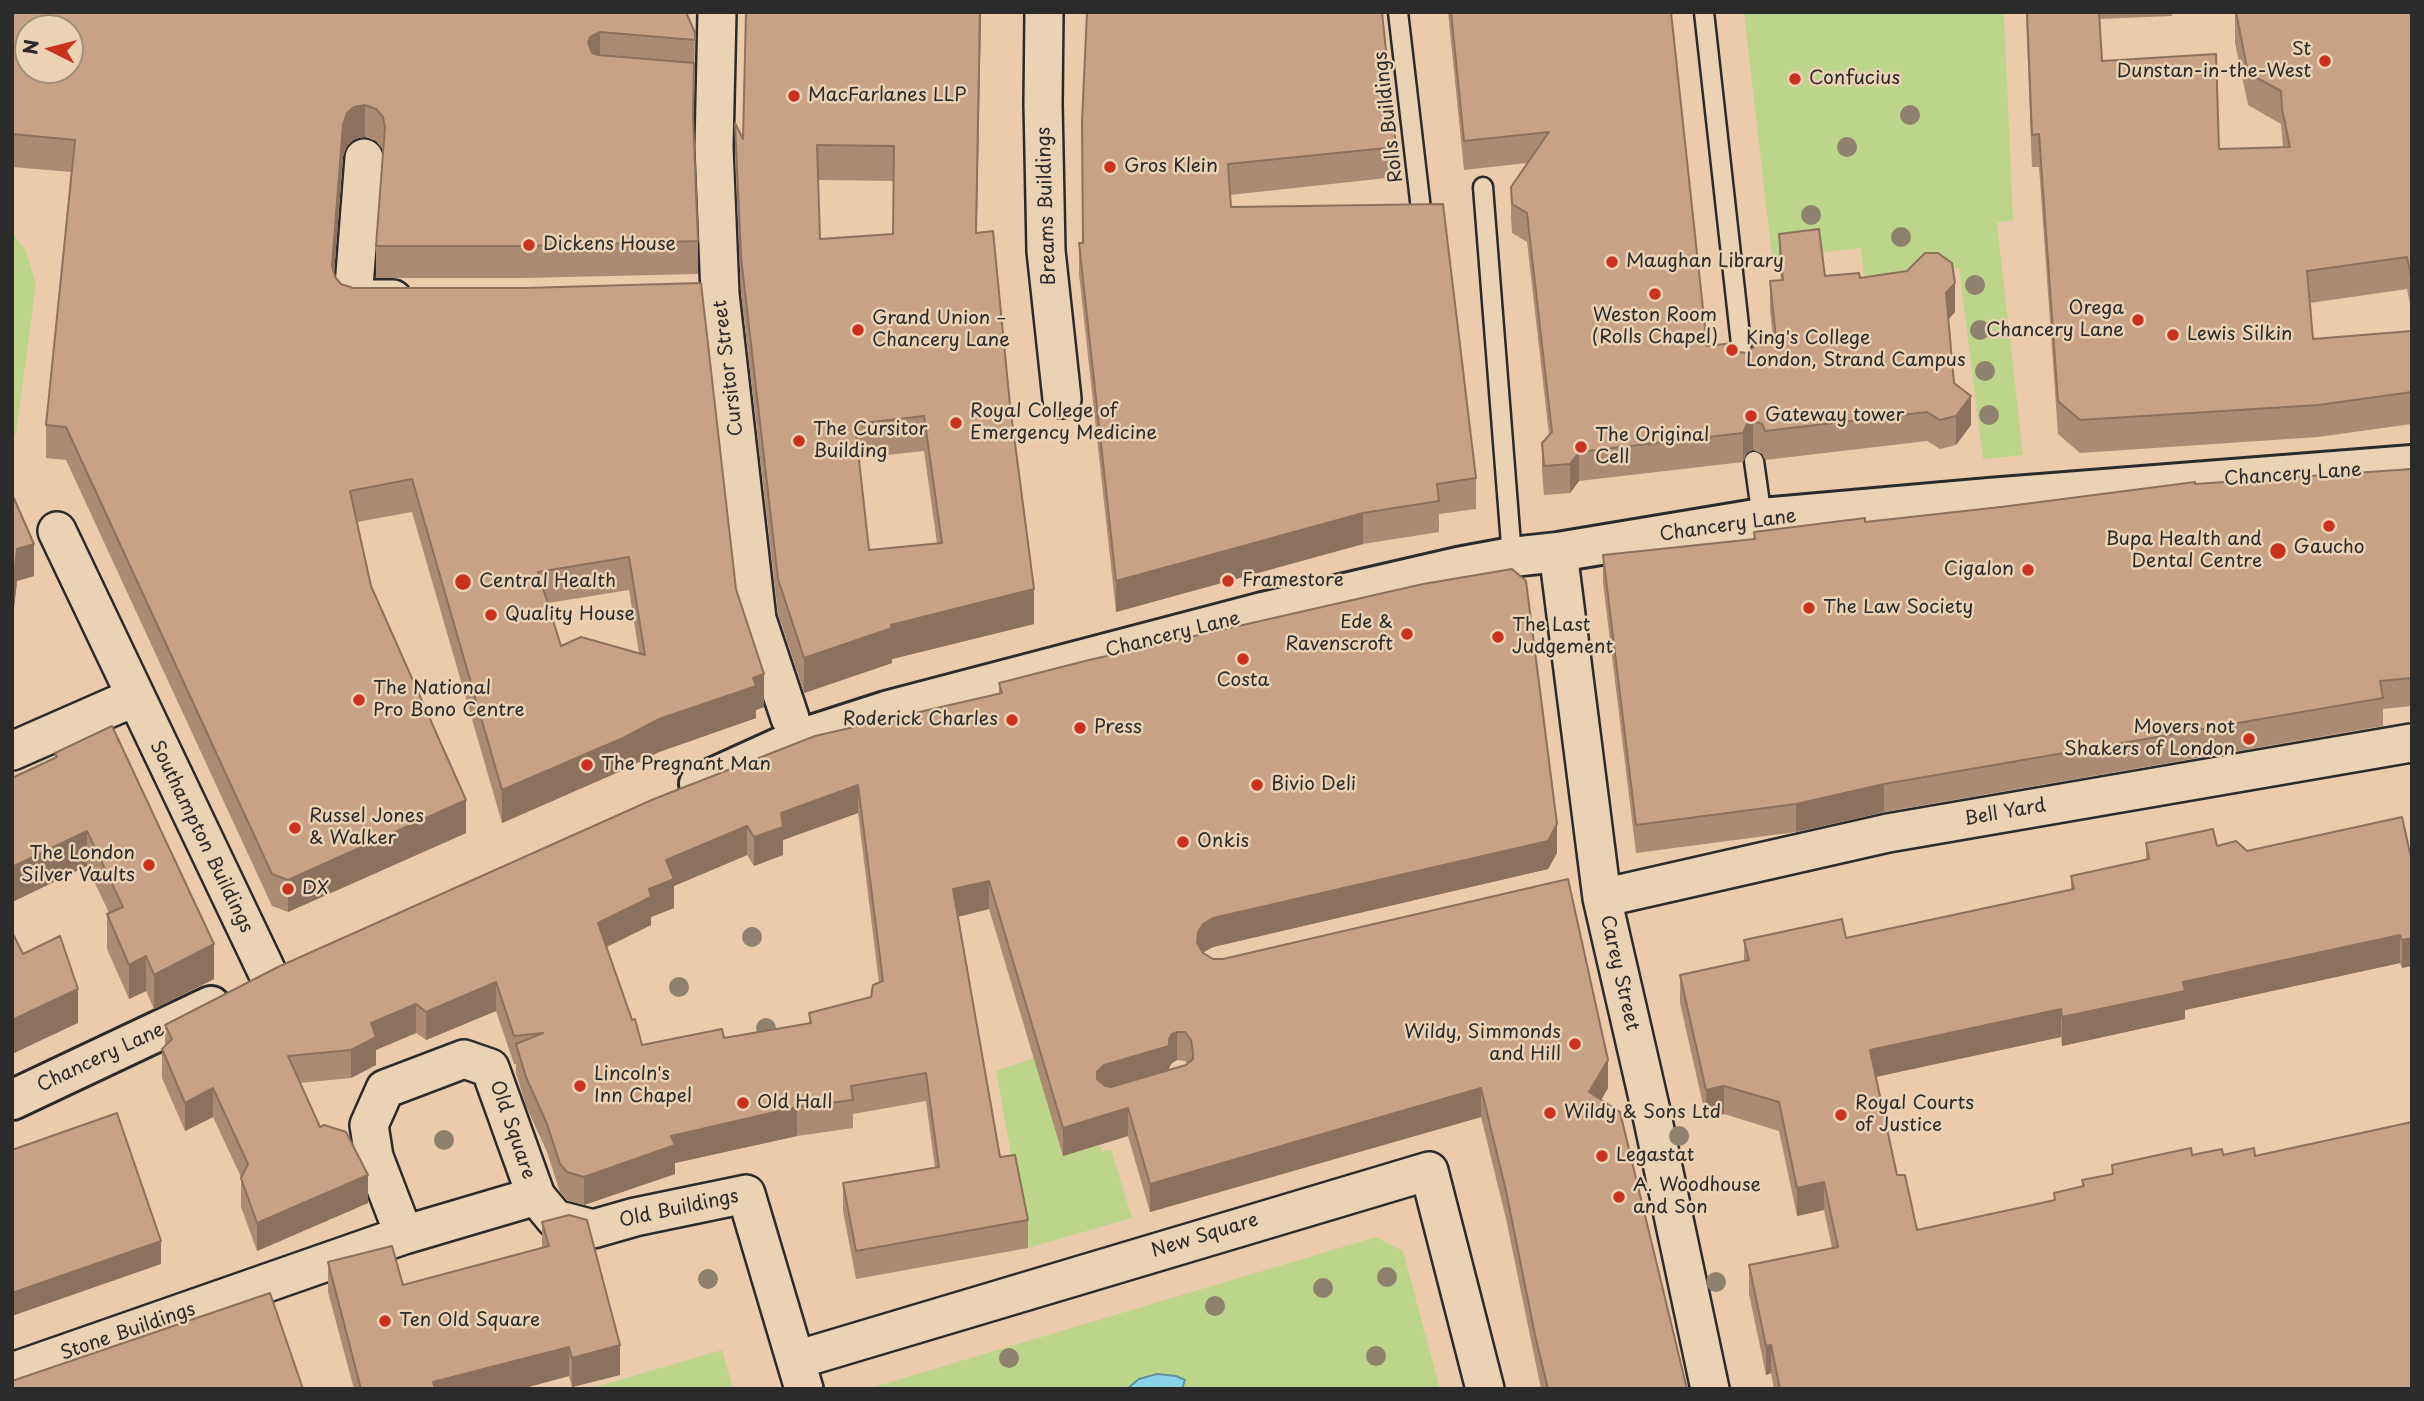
<!DOCTYPE html>
<html>
<head>
<meta charset="utf-8">
<style>
	body { margin:0 }
	#map { position:relative; width:2424px; height:1401px; overflow:hidden; background:#eccbac; font-family:"Playpen Sans",sans-serif }
	canvas { display:block }
	.frame { position:absolute; inset:0; border:14px solid #2b2b2b; pointer-events:none }
	.north { position:absolute; left:14px; top:14px; width:70px; height:70px; box-sizing:border-box; background:#ecd2b4; border:2px solid #9f8f7d; border-radius:50%; rotate:276deg; font-size:19px; font-weight:700; line-height:28px; text-align:center; color:#2b2b2b }
	.north::after { content:''; display:block; margin:auto; width:24px; height:32px; background:#c8321e; clip-path:polygon(50% 0,100% 100%,50% 72%,0 100%) }
</style>
</head>
<body>
<div id="map">
<canvas width="2424" height="1401"></canvas>
<div class="frame"></div>
<div class="north">N</div>
</div>
<script>
const g = document.querySelector('canvas').getContext('2d');
g.lineJoin = 'round';
function paint(path, color) {
  g.fillStyle = color;
  g.fill(path, 'evenodd');
}
function stroke(path, color, width, dash) {
  g.strokeStyle = color;
  g.lineWidth = width;
  g.lineCap = dash ? 'butt' : 'round';
  g.setLineDash(dash || []);
  g.stroke(path);
}
function label(font, color, halo, rows, align = 'center') {
  g.font = font + ' "Playpen Sans",sans-serif';
  g.lineWidth = 5;
  g.setLineDash([]);
  g.textBaseline = 'middle';
  g.strokeStyle = halo;
  g.fillStyle = color;
  for (const [text, x, y, turn = 0] of rows) {
    g.save();
    g.translate(x, y);
    g.rotate((+turn || 0) * Math.PI / 180);
    g.textAlign = isNaN(turn) ? turn : align;
    if (halo) g.strokeText(text, 0, 0);
    g.fillText(text, 0, 0);
    g.restore();
  }
}
const green = new Path2D(`
	M 1744,12 L 2004,12 L 2013,220 L 1997,223 L 2023,455 L 1983,459 L 1959,268 L 1864,278 L 1861,248 L 1772,258 Z
	M 12,233 L 25,249 L 36,284 L 16,434 L 12,433 Z
	M 1034,1058 L 1063,1156 L 1100,1145 L 1102,1152 L 1111,1149 L 1132,1218 L 1028,1248 L 996,1071 Z
	M 1376,1237 L 1403,1251 L 1440,1389 L 867,1389 Z
	M 722,1350 L 733,1389 L 588,1389 Z`);
const water = new Path2D(`
	M 1157,1374 L 1176,1376 L 1185,1380 L 1182,1389 L 1127,1389 L 1139,1379 Z`);
const lane = new Path2D(`
	M 1398,12 L 1422,218
	M 1704,12 L 1744,371
	M 1483,187 L 1512,557
	M 1754,461 L 1762,518`);
const street = new Path2D(`
	M 717,12 L 714,147 L 720,294 L 757,619 L 790,718
	M 1044,12 L 1043,104 L 1046,251 L 1062,399
	M 364,158 L 353,299 L 393,299
	M 57,531 L 269,976
	M 1558,552 L 1602,898 L 1651,1111 L 1710,1389
	M 12,751 L 135,697
	M 1602,898 L 1888,833 L 2411,743
	M 404,1235 L 374,1157 L 369,1125 L 385,1089 L 464,1059 L 490,1068 L 536,1196 L 555,1219 L 593,1229 L 635,1217 L 746,1194 L 804,1389
	M 796,1360 L 1429,1171 L 1485,1389
	M 12,1372 L 404,1235 L 536,1196`);
const secondary = new Path2D(`
	M 699,784 L 796,740 L 886,711 L 1263,612 L 1458,567 L 1512,557 L 1558,552 L 1762,518 L 1989,498 L 2412,465
	M 12,1100 L 211,1006`);
const trees = [
	[1910,115],
	[1847,147],
	[1811,215],
	[1901,237],
	[1975,285],
	[1980,330],
	[1985,371],
	[1989,415],
	[752,937],
	[679,987],
	[766,1028],
	[1679,1136],
	[444,1140],
	[1387,1277],
	[708,1279],
	[1716,1282],
	[1323,1288],
	[1215,1306],
	[1376,1356],
	[1009,1358]
];
const wall = new Path2D(`
	M 12,12 L 695,33 L 693,127 L 698,241 L 698,274 L 524,278 L 376,278 L 376,246 L 383,150 L 376,141 L 365,137 L 354,139 L 347,146 L 343,156 L 334,274 L 335,277 L 341,284 L 736,589 L 764,707 L 756,710 L 756,718 L 659,752 L 623,770 L 502,823 L 412,512 L 357,522 L 371,586 L 466,833 L 288,912 L 272,906 L 66,460 L 46,458 L 46,425 L 71,172 L 12,167 ZM 629,590 L 639,653 L 561,646 L 548,603 Z
	M 981,12 L 976,233 L 1010,405 L 1034,624 L 892,659 L 892,663 L 804,693 L 778,614 L 741,292 L 735,158 L 735,123 L 743,139 ZM 818,180 L 894,181 L 893,234 L 820,239 ZM 924,451 L 937,543 L 869,550 L 859,458 Z
	M 1448,12 L 1671,12 L 1707,346 L 1746,353 L 1773,338 L 1770,310 L 1770,281 L 1781,280 L 1779,263 L 1779,234 L 1825,276 L 1860,278 L 1955,312 L 1948,319 L 1954,383 L 1971,425 L 1956,445 L 1940,449 L 1927,441 L 1765,460 L 1762,454 L 1753,450 L 1747,453 L 1743,462 L 1579,481 L 1570,493 L 1544,495 L 1542,472 L 1542,443 L 1549,435 L 1527,242 L 1512,233 L 1511,216 L 1511,187 L 1527,163 L 1464,170 Z
	M 2026,12 L 2172,12 L 2172,16 L 2100,19 L 2102,61 L 2219,149 L 2283,147 L 2281,124 L 2248,105 L 2235,43 L 2235,12 L 2412,12 L 2412,314 L 2407,289 L 2310,303 L 2313,339 L 2412,331 L 2412,424 L 2318,437 L 2080,453 L 2058,434 L 2039,167 L 2032,167 Z
	M 1082,121 L 1396,147 L 1396,177 L 1230,195 L 1231,207 L 1476,478 L 1476,509 L 1439,514 L 1439,532 L 1363,544 L 1116,612 L 1079,274 L 1079,243 L 1083,243 Z
	M 2412,469 L 2412,706 L 2383,709 L 2383,726 L 1884,812 L 1796,832 L 1636,853 L 1603,583 L 1603,555 L 1754,539 L 1754,532 L 1865,522 L 2195,484 Z
	M 12,494 L 34,576 L 17,581 L 13,617 Z
	M 999,683 L 1557,853 L 1548,869 L 1213,947 L 1203,953 L 1213,959 L 1608,1088 L 1601,1100 L 1687,1389 L 1541,1389 L 1506,1219 L 1481,1117 L 1150,1212 L 1128,1136 L 1063,1156 L 989,909 L 958,917 L 1000,1157 L 1028,1220 L 1028,1248 L 856,1279 L 843,1211 L 843,1183 L 935,1168 L 926,1101 L 853,1114 L 853,1128 L 797,1136 L 675,1163 L 675,1174 L 584,1205 L 567,1200 L 560,1192 L 547,1152 L 526,1106 L 516,1073 L 516,1064 L 514,1064 L 496,1011 L 426,1040 L 416,1033 L 376,1050 L 376,1065 L 351,1078 L 300,1083 L 320,1127 L 368,1203 L 257,1251 L 241,1207 L 241,1177 L 213,1117 L 185,1131 L 162,1078 L 162,1049 L 165,1046 L 165,1025 L 999,694 ZM 858,813 L 879,983 L 871,997 L 809,1013 L 809,1024 L 724,1038 L 642,1045 L 607,947 L 651,925 L 651,917 L 674,908 L 674,886 L 747,855 L 754,866 L 783,855 L 783,840 ZM 1177,1060 L 1185,1061 L 1187,1064 L 1186,1065 L 1169,1070 L 1169,1068 L 1172,1063 Z
	M 55,753 L 214,979 L 154,1009 L 146,991 L 129,999 L 107,949 L 107,914 L 109,913 L 87,866 L 12,902 L 12,778 L 55,758 Z
	M 2146,843 L 2217,846 L 2247,851 L 2412,862 L 2412,966 L 2402,968 L 2400,963 L 2185,1010 L 2185,1019 L 2062,1046 L 2061,1037 L 1876,1077 L 1897,1175 L 1917,1230 L 2054,1200 L 2054,1193 L 2082,1187 L 2082,1180 L 2112,1174 L 2112,1165 L 2192,1155 L 2223,1155 L 2255,1156 L 2412,1389 L 1774,1389 L 1771,1373 L 1766,1375 L 1749,1294 L 1749,1265 L 1832,1248 L 1824,1210 L 1797,1216 L 1779,1131 L 1724,1114 L 1706,1118 L 1680,1003 L 1680,975 L 1744,961 L 1744,940 L 1846,938 L 2071,890 L 2071,876 L 2146,860 Z
	M 542,1222 L 620,1375 L 572,1387 L 569,1376 L 521,1389 L 354,1389 L 328,1292 L 328,1262 L 403,1285 L 542,1248 Z`);
const shadedWall = new Path2D(`
	M 980,12 L 981,12 L 976,268 L 976,233 Z
	M 600,32 L 600,65 L 588,76 L 588,43 L 590,37 Z
	M 365,105 L 365,137 L 354,139 L 347,146 L 343,156 L 332,298 L 332,266 L 343,124 L 347,113 L 354,107 Z
	M 1955,283 L 1955,312 L 1946,322 L 1946,293 Z
	M 1971,396 L 1971,425 L 1956,445 L 1956,416 Z
	M 1753,421 L 1753,450 L 1747,453 L 1743,462 L 1743,433 L 1747,424 Z
	M 1579,452 L 1579,481 L 1570,493 L 1570,464 Z
	M 1363,513 L 1363,544 L 1116,612 L 1116,581 Z
	M 34,544 L 34,576 L 17,581 L 13,617 L 13,585 L 17,549 Z
	M 1034,589 L 1034,624 L 892,659 L 892,663 L 804,693 L 804,658 L 891,625 Z
	M 764,674 L 764,707 L 756,710 L 756,718 L 659,752 L 623,770 L 502,823 L 502,790 L 659,719 Z
	M 1884,784 L 1884,812 L 1796,832 L 1796,804 Z
	M 858,785 L 858,813 L 783,840 L 783,855 L 754,866 L 754,837 L 781,813 Z
	M 466,800 L 466,833 L 288,912 L 288,880 Z
	M 1557,824 L 1557,853 L 1548,869 L 1213,947 L 1203,952 L 1198,960 L 1197,971 L 1198,932 L 1203,924 L 1213,918 Z
	M 747,826 L 747,855 L 674,886 L 674,908 L 651,917 L 651,925 L 598,951 L 598,923 L 649,889 L 666,860 Z
	M 87,831 L 87,866 L 12,902 L 12,867 Z
	M 989,881 L 989,909 L 953,918 L 953,889 Z
	M 2400,935 L 2400,963 L 2185,1010 L 2185,1019 L 2062,1046 L 2062,1017 L 2183,982 Z
	M 2412,938 L 2412,966 L 2402,968 L 2402,940 Z
	M 214,944 L 214,979 L 154,1009 L 154,975 Z
	M 146,956 L 146,991 L 129,999 L 129,965 Z
	M 496,982 L 496,1011 L 426,1040 L 426,1012 Z
	M 78,989 L 78,1023 L 12,1054 L 12,1020 Z
	M 416,1004 L 416,1033 L 376,1050 L 376,1065 L 351,1078 L 351,1050 L 371,1023 Z
	M 2061,1009 L 2061,1037 L 1870,1078 L 1870,1050 Z
	M 1177,1032 L 1177,1060 L 1172,1063 L 1169,1068 L 1169,1039 L 1172,1034 Z
	M 1169,1046 L 1169,1075 L 1097,1101 L 1097,1072 L 1104,1065 Z
	M 1608,1060 L 1608,1088 L 1589,1121 L 1589,1092 Z
	M 1724,1086 L 1724,1114 L 1706,1118 L 1706,1090 Z
	M 213,1088 L 213,1117 L 185,1131 L 185,1103 Z
	M 1481,1088 L 1481,1117 L 1150,1212 L 1150,1184 Z
	M 797,1107 L 797,1136 L 675,1163 L 675,1174 L 584,1205 L 584,1177 L 671,1136 Z
	M 1128,1108 L 1128,1136 L 1063,1156 L 1063,1128 Z
	M 368,1175 L 368,1203 L 257,1251 L 257,1223 Z
	M 1824,1182 L 1824,1210 L 1797,1216 L 1797,1188 Z
	M 161,1241 L 161,1264 L 12,1316 L 12,1293 Z
	M 620,1345 L 620,1375 L 572,1387 L 572,1358 Z
	M 1771,1345 L 1771,1373 L 1766,1375 L 1766,1346 Z
	M 569,1347 L 569,1376 L 521,1389 L 433,1389 L 433,1382 Z`);
const building = new Path2D(`
	M 12,12 L 686,12 L 695,33 L 695,40 L 600,32 L 590,37 L 588,43 L 592,53 L 598,55 L 694,63 L 693,116 L 698,241 L 524,246 L 376,246 L 385,127 L 383,117 L 376,109 L 365,105 L 354,107 L 347,113 L 343,124 L 332,266 L 335,277 L 341,284 L 353,288 L 524,288 L 701,283 L 736,589 L 764,674 L 753,678 L 756,686 L 659,719 L 623,738 L 502,790 L 412,479 L 350,491 L 371,586 L 466,800 L 288,880 L 272,874 L 66,427 L 46,425 L 75,140 L 12,134 ZM 28,28 L 70,28 L 70,70 L 28,70 ZM 629,557 L 645,655 L 581,637 L 561,646 L 538,572 Z
	M 746,12 L 980,12 L 976,233 L 993,231 L 1010,405 L 1034,589 L 891,625 L 892,628 L 804,658 L 778,579 L 741,257 L 735,123 L 743,139 ZM 817,145 L 894,146 L 893,234 L 820,239 ZM 924,416 L 942,543 L 869,550 L 855,424 Z
	M 1087,12 L 1382,12 L 1396,147 L 1228,164 L 1231,207 L 1443,204 L 1476,478 L 1437,484 L 1439,501 L 1363,513 L 1116,581 L 1079,243 L 1083,243 L 1082,121 Z
	M 1451,12 L 1671,12 L 1707,346 L 1733,343 L 1739,352 L 1746,353 L 1754,347 L 1755,340 L 1776,338 L 1770,281 L 1783,280 L 1779,234 L 1819,229 L 1825,276 L 1859,273 L 1860,278 L 1907,271 L 1925,253 L 1938,253 L 1952,263 L 1955,283 L 1946,293 L 1954,383 L 1971,396 L 1956,416 L 1940,420 L 1927,412 L 1765,431 L 1762,424 L 1753,421 L 1747,424 L 1743,433 L 1579,452 L 1570,464 L 1544,466 L 1542,443 L 1552,432 L 1527,213 L 1512,204 L 1511,187 L 1549,132 L 1464,141 Z
	M 2027,12 L 2099,12 L 2102,61 L 2216,54 L 2219,149 L 2290,147 L 2282,109 L 2281,91 L 2248,73 L 2236,12 L 2412,12 L 2412,281 L 2407,257 L 2307,271 L 2313,339 L 2412,331 L 2412,392 L 2318,405 L 2080,420 L 2058,401 L 2039,134 L 2032,135 Z
	M 2412,469 L 2412,678 L 2380,681 L 2383,698 L 1884,784 L 1796,804 L 1636,825 L 1603,555 L 1755,539 L 1754,532 L 1865,518 L 1865,522 L 2001,507 L 2195,482 L 2195,484 Z
	M 12,494 L 34,544 L 17,549 L 13,585 Z
	M 1512,569 L 1526,581 L 1557,824 L 1548,841 L 1213,918 L 1203,924 L 1198,932 L 1197,943 L 1203,953 L 1213,959 L 1223,959 L 1568,879 L 1608,1060 L 1589,1092 L 1620,1112 L 1687,1389 L 1548,1389 L 1535,1335 L 1506,1191 L 1481,1088 L 1150,1184 L 1128,1108 L 1063,1128 L 989,881 L 953,889 L 1000,1157 L 1015,1155 L 1028,1220 L 856,1251 L 843,1183 L 939,1167 L 926,1073 L 851,1086 L 853,1100 L 797,1107 L 671,1136 L 675,1145 L 584,1177 L 567,1172 L 560,1164 L 547,1124 L 526,1077 L 516,1044 L 543,1033 L 514,1036 L 496,982 L 426,1012 L 416,1004 L 371,1023 L 376,1037 L 351,1050 L 288,1056 L 320,1127 L 324,1125 L 346,1132 L 368,1175 L 257,1223 L 241,1178 L 248,1164 L 213,1088 L 185,1103 L 162,1049 L 172,1039 L 165,1025 L 278,967 L 654,799 L 815,736 L 1002,693 L 999,683 L 1089,660 L 1423,584 ZM 858,785 L 883,981 L 873,985 L 871,997 L 809,1013 L 811,1023 L 724,1038 L 722,1029 L 642,1045 L 635,1019 L 632,1020 L 598,923 L 651,897 L 649,889 L 674,879 L 666,860 L 747,826 L 754,837 L 783,827 L 781,813 ZM 1177,1032 L 1185,1032 L 1191,1040 L 1193,1053 L 1193,1059 L 1186,1065 L 1111,1087 L 1105,1086 L 1097,1079 L 1097,1072 L 1104,1065 L 1169,1046 L 1169,1039 L 1172,1034 Z
	M 112,726 L 214,944 L 154,975 L 146,956 L 129,965 L 107,914 L 123,907 L 87,831 L 12,867 L 12,778 L 57,757 L 55,753 Z
	M 2402,817 L 2412,862 L 2412,938 L 2402,940 L 2400,935 L 2183,982 L 2185,991 L 2062,1017 L 2061,1009 L 1870,1050 L 1897,1175 L 1905,1175 L 1917,1230 L 2055,1200 L 2054,1193 L 2084,1186 L 2082,1180 L 2113,1174 L 2112,1165 L 2191,1148 L 2192,1155 L 2222,1149 L 2223,1155 L 2254,1148 L 2255,1156 L 2412,1122 L 2412,1389 L 1780,1389 L 1771,1345 L 1766,1346 L 1749,1265 L 1838,1247 L 1824,1182 L 1797,1188 L 1779,1102 L 1724,1086 L 1706,1090 L 1680,975 L 1749,960 L 1744,940 L 1842,919 L 1846,938 L 2074,889 L 2071,876 L 2149,859 L 2146,843 L 2213,829 L 2217,846 L 2236,841 L 2247,851 Z
	M 12,932 L 23,954 L 60,936 L 78,989 L 12,1020 Z
	M 117,1113 L 161,1241 L 12,1293 L 12,1150 Z
	M 569,1215 L 587,1220 L 620,1345 L 572,1358 L 569,1347 L 433,1382 L 435,1389 L 361,1389 L 328,1262 L 392,1246 L 403,1285 L 549,1246 L 542,1222 Z
	M 270,1293 L 303,1389 L 12,1389 L 12,1381 Z`);
const markers = [
	[2325,61,7,"#c8321e"],
	[1795,79,7,"#c8321e"],
	[794,96,7,"#c8321e"],
	[1110,167,7,"#c8321e"],
	[529,245,7,"#c8321e"],
	[1612,262,7,"#c8321e"],
	[1655,294,7,"#c8321e"],
	[2138,320,7,"#c8321e"],
	[858,330,7,"#c8321e"],
	[2173,335,7,"#c8321e"],
	[1732,350,7,"#c8321e"],
	[1751,416,7,"#c8321e"],
	[956,423,7,"#c8321e"],
	[799,441,7,"#c8321e"],
	[1581,447,7,"#c8321e"],
	[2329,526,7,"#c8321e"],
	[2278,551,9,"#c8321e"],
	[2028,570,7,"#c8321e"],
	[1228,581,7,"#c8321e"],
	[463,582,9,"#c8321e"],
	[1809,608,7,"#c8321e"],
	[491,615,7,"#c8321e"],
	[1407,634,7,"#c8321e"],
	[1498,637,7,"#c8321e"],
	[1243,659,7,"#c8321e"],
	[359,700,7,"#c8321e"],
	[1012,720,7,"#c8321e"],
	[1080,728,7,"#c8321e"],
	[2249,739,7,"#c8321e"],
	[587,765,7,"#c8321e"],
	[1257,785,7,"#c8321e"],
	[295,828,7,"#c8321e"],
	[1183,842,7,"#c8321e"],
	[149,865,7,"#c8321e"],
	[288,889,7,"#c8321e"],
	[1575,1044,7,"#c8321e"],
	[580,1086,7,"#c8321e"],
	[743,1103,7,"#c8321e"],
	[1550,1113,7,"#c8321e"],
	[1841,1115,7,"#c8321e"],
	[1602,1156,7,"#c8321e"],
	[1619,1197,7,"#c8321e"],
	[385,1321,7,"#c8321e"]
];
const poiNames = [
	["St",2311,50,"right"],
	["Dunstan-in-the-West",2311,72,"right"],
	["Confucius",1809,79],
	["MacFarlanes LLP",808,96],
	["Gros Klein",1124,167],
	["Dickens House",543,245],
	["Maughan Library",1626,262],
	["Orega",2124,309,"right"],
	["Chancery Lane",2124,331,"right"],
	["Weston Room",1655,316,"center"],
	["(Rolls Chapel)",1655,338,"center"],
	["Grand Union –",872,319],
	["Chancery Lane",872,341],
	["Lewis Silkin",2187,335],
	["King's College",1746,339],
	["London, Strand Campus",1746,361],
	["Royal College of",970,412],
	["Emergency Medicine",970,434],
	["Gateway tower",1765,416],
	["The Cursitor",813,430],
	["Building",813,452],
	["The Original",1595,436],
	["Cell",1595,458],
	["Bupa Health and",2262,540,"right"],
	["Dental Centre",2262,562,"right"],
	["Gaucho",2329,548,"center"],
	["Cigalon",2014,570,"right"],
	["Framestore",1242,581],
	["Central Health",479,582],
	["The Law Society",1823,608],
	["Quality House",505,615],
	["Ede &",1393,623,"right"],
	["Ravenscroft",1393,645,"right"],
	["The Last",1512,626],
	["Judgement",1512,648],
	["Costa",1243,681,"center"],
	["The National",373,689],
	["Pro Bono Centre",373,711],
	["Roderick Charles",998,720,"right"],
	["Press",1094,728],
	["Movers not",2235,728,"right"],
	["Shakers of London",2235,750,"right"],
	["The Pregnant Man",601,765],
	["Bivio Deli",1271,785],
	["Russel Jones",309,817],
	["& Walker",309,839],
	["Onkis",1197,842],
	["The London",135,854,"right"],
	["Silver Vaults",135,876,"right"],
	["DX",302,889],
	["Wildy, Simmonds",1561,1033,"right"],
	["and Hill",1561,1055,"right"],
	["Lincoln's",594,1075],
	["Inn Chapel",594,1097],
	["Old Hall",757,1103],
	["Royal Courts",1855,1104],
	["of Justice",1855,1126],
	["Wildy & Sons Ltd",1564,1113],
	["Legastat",1616,1156],
	["A. Woodhouse",1633,1186],
	["and Son",1633,1208],
	["Ten Old Square",399,1321]
];
const streetNames = [
	["Rolls Buildings",1389,117,-97],
	["Breams Buildings",1047,206,-92],
	["Cursitor Street",729,368,-97],
	["Chancery Lane",2293,475,-4],
	["Chancery Lane",1728,526,-8],
	["Chancery Lane",1173,635,-14],
	["Bell Yard",2005,813,-10],
	["Southampton Buildings",201,837,64],
	["Carey Street",1619,973,77],
	["Chancery Lane",101,1058,-25],
	["Old Square",512,1130,71],
	["Old Buildings",679,1209,-12],
	["New Square",1205,1236,-17],
	["Stone Buildings",128,1332,-19]
];
paint(green, '#bdd58b');
paint(water, '#89d3e9');
stroke(water, '#63909d', 2);
stroke(lane, '#2b2b2b', 23);
stroke(street, '#2b2b2b', 42);
stroke(secondary, '#2b2b2b', 44);
stroke(lane, '#ecd2b4', 18);
stroke(street, '#ecd2b4', 37);
stroke(secondary, '#ecd2b4', 38);
g.fillStyle = '#8e816d';
for (const [x, y] of trees) {
  g.beginPath();
  g.arc(x, y, 10, 0, 2 * Math.PI);
  g.fill();
}
paint(wall, '#ac8b74');
paint(shadedWall, '#8c715e');
paint(building, '#c8a287');
stroke(building, '#8c715e', 2);
for (const [x, y, r, color] of markers) {
  const dot = new Path2D();
  dot.arc(x, y, r, 0, 2 * Math.PI);
  g.fillStyle = color;
  g.fill(dot);
  stroke(dot, '#ecd2b4', 2.5);
}
label('19px', '#2b2b2b', '#ecd2b4', poiNames, 'left');
label('19px', '#2b2b2b', '#ecd2b4', streetNames);
</script>
</body>
</html>
